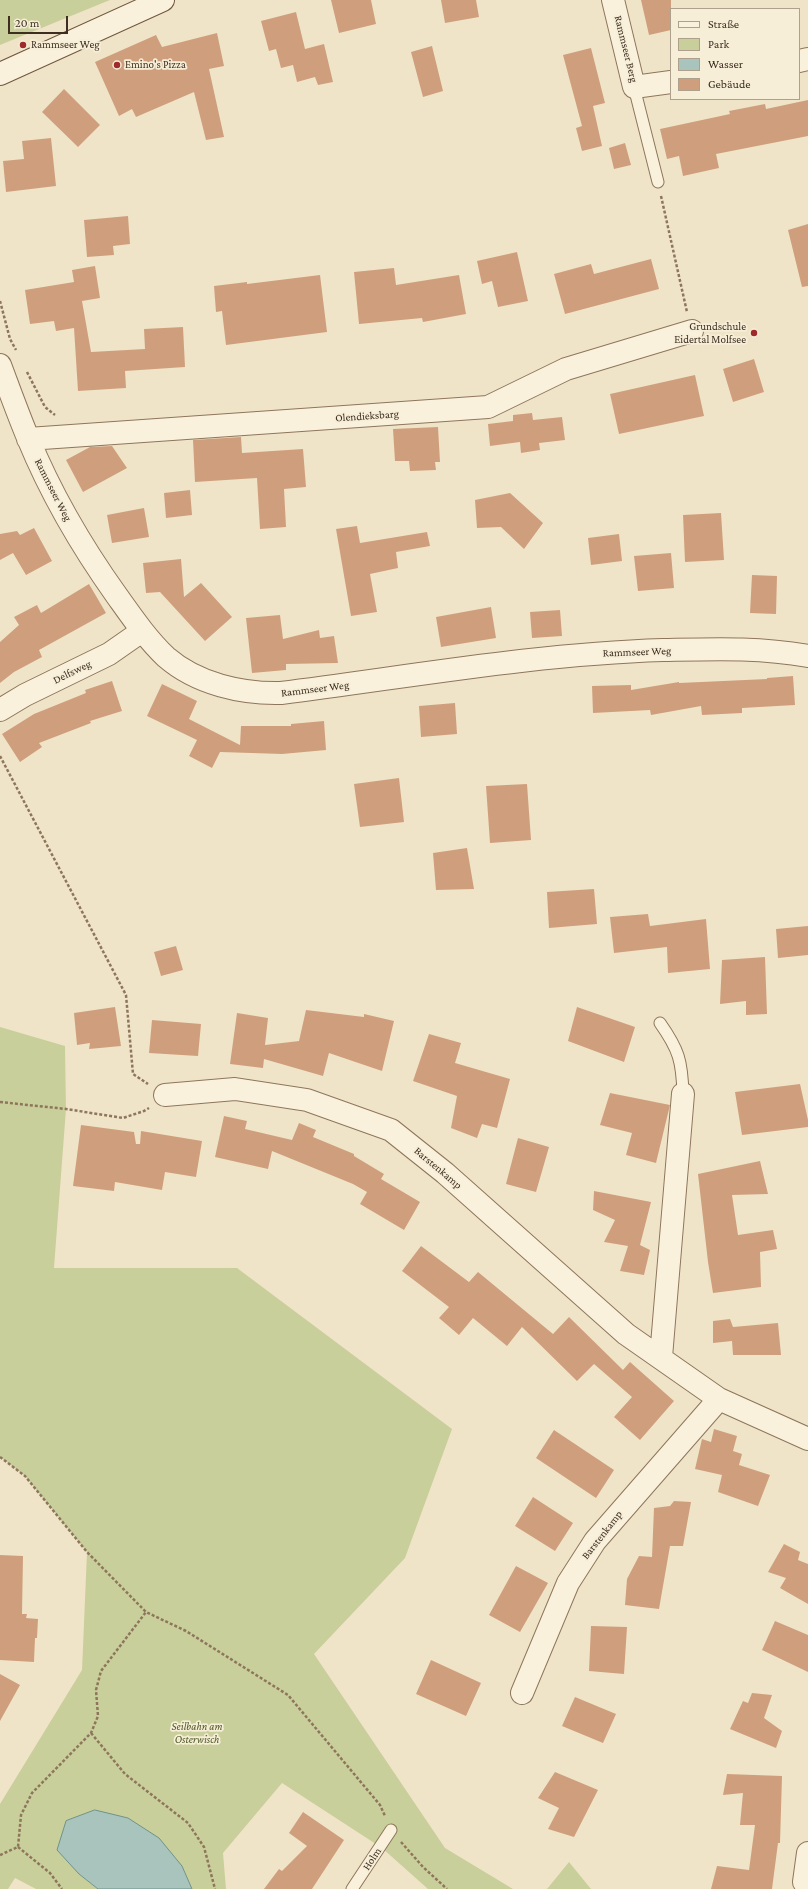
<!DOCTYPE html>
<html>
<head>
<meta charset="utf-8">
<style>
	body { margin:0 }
	#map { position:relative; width:808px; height:1889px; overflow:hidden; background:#f0e4c8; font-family:"Crimson Pro",serif }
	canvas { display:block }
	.legend { position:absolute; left:670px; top:8px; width:130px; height:92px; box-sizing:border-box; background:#f7eed8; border:1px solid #ada18e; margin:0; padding:5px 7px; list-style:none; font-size:12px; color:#3d2e20 }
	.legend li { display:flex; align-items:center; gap:8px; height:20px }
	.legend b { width:20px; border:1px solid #ada18e }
	.scale { position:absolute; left:8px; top:16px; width:60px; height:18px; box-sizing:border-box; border:2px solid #3d2e20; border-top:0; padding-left:5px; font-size:12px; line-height:14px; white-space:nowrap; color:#3d2e20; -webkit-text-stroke:3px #f7eed8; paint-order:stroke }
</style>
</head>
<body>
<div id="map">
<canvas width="808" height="1889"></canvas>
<ul class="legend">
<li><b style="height:5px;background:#faf1dc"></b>Straße</li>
<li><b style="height:11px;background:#c9cf9b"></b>Park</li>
<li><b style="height:11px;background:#a9c4bc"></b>Wasser</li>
<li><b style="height:11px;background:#cf9f7d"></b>Gebäude</li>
</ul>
<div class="scale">20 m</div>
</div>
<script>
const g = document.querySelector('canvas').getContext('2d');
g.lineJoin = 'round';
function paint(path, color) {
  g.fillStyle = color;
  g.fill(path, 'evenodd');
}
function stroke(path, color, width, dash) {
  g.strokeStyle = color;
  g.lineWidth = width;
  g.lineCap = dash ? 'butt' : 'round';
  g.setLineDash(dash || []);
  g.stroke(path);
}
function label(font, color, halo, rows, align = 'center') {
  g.font = font + ' "Crimson Pro",serif';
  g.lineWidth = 3.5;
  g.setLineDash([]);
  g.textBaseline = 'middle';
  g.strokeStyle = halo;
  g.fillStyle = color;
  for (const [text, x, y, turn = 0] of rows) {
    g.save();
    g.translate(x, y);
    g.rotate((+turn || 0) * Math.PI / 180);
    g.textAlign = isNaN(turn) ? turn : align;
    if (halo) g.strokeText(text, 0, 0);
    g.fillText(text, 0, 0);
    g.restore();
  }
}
const green = new Path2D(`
	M 0,0 L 110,0 L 0,45 Z
	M 0,1027 L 65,1046 L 66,1109 L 54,1268 L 237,1268 L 452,1429 L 405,1558 L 314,1654 L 445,1848 L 513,1889 L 428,1889 L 382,1848 L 282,1783 L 223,1853 L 226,1889 L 192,1889 L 182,1866 L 79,1874 L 98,1889 L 36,1889 L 15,1878 L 8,1889 L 0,1889 L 0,1804 L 82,1670 L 87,1552 L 25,1476 L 0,1457 Z
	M 569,1862 L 591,1889 L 547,1889 Z`);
const water = new Path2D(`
	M 95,1810 L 128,1818 L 159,1838 L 182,1866 L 192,1889 L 98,1889 L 79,1874 L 57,1850 L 66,1821 Z`);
const building = new Path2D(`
	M 331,0 L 371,0 L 376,24 L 339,33 Z
	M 441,0 L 476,0 L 479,17 L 445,23 Z
	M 641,0 L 671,0 L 671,30 L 649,35 Z
	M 296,12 L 305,49 L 324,44 L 333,82 L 318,85 L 315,77 L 297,82 L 293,65 L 281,68 L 276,49 L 269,51 L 261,21 Z
	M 217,33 L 224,66 L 209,69 L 224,137 L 206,140 L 194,92 L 136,117 L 132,109 L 119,116 L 95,62 L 156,35 L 162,47 Z
	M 432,46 L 443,91 L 423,97 L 411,52 Z
	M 591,48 L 605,103 L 593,106 L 602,146 L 582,151 L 576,128 L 582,126 L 563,55 Z
	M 64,89 L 100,125 L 78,147 L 42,112 Z
	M 808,100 L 808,136 L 716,154 L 719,168 L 683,176 L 679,156 L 667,159 L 660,129 L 730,114 L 729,111 L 765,104 L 766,109 Z
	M 51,138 L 56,186 L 6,192 L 3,161 L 24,159 L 22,141 Z
	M 625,143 L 631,165 L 614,169 L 609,148 Z
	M 128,216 L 130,244 L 113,246 L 114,255 L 87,257 L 84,220 Z
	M 808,224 L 808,286 L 802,287 L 788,230 Z
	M 517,252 L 528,301 L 498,307 L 492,281 L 482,284 L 477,261 Z
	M 651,259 L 659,289 L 565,314 L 554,274 L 591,264 L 594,274 Z
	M 95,266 L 100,298 L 82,301 L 91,352 L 145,349 L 144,329 L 183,327 L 185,367 L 125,371 L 126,388 L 78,391 L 74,328 L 56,331 L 54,321 L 30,324 L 25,290 L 74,282 L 72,270 Z
	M 394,268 L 396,285 L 459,275 L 466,314 L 423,322 L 422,318 L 359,324 L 354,272 Z
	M 320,275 L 327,332 L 226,345 L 222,311 L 216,312 L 214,286 L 247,282 L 247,284 Z
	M 754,359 L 764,392 L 733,402 L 723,369 Z
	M 695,375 L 704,416 L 619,434 L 610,394 Z
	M 532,413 L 533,420 L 562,417 L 565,440 L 539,443 L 540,450 L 521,453 L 520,442 L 490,446 L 488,424 L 513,421 L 513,415 Z
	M 438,427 L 440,462 L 435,462 L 436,470 L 410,471 L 409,461 L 395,461 L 393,429 Z
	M 241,437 L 242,453 L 303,449 L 306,487 L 284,489 L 286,527 L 260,529 L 257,478 L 195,482 L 193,440 Z
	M 112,446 L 127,468 L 83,492 L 66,460 L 90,447 Z
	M 190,490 L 192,515 L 166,518 L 164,493 Z
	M 510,493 L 543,523 L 524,549 L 501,527 L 477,528 L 475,500 Z
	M 144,508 L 149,537 L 112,543 L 107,515 Z
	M 721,513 L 724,560 L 685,562 L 683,515 Z
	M 357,526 L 360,543 L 427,532 L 430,546 L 396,552 L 398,568 L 370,574 L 377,612 L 351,616 L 336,529 Z
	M 34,528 L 52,561 L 26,575 L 13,553 L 0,560 L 0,534 L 17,531 L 20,535 Z
	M 619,534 L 622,561 L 591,565 L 588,538 Z
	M 671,553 L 674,588 L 638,591 L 634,556 Z
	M 181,559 L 184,597 L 201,583 L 232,617 L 205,641 L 160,592 L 146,593 L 143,563 Z
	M 752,575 L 777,576 L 776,614 L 750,613 Z
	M 89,584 L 106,613 L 39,650 L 42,657 L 14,672 L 0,683 L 0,642 L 19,625 L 14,617 L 37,605 L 41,613 Z
	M 491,607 L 496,638 L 441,647 L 436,617 Z
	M 560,610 L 562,636 L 532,638 L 530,612 Z
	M 280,615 L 283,639 L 319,630 L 320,638 L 334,636 L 338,663 L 286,664 L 286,670 L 252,673 L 246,618 Z
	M 793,676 L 795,705 L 742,708 L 742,713 L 702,715 L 701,706 L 651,715 L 650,710 L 593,713 L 592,686 L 631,685 L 631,690 L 679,682 L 679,683 L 767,679 L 767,678 Z
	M 112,681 L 122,711 L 90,721 L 91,723 L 39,743 L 42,747 L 20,762 L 2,734 L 34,714 L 86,693 L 85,690 Z
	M 162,684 L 197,701 L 189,719 L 240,745 L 241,726 L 291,726 L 291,724 L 324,721 L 326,750 L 282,754 L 220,752 L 212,768 L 189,756 L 197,740 L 147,716 Z
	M 455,703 L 457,734 L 421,737 L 419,706 Z
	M 399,778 L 404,822 L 360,827 L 354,784 Z
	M 527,784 L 531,840 L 490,843 L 486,786 Z
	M 467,848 L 474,889 L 436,890 L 433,853 Z
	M 594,889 L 597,924 L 549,928 L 547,892 Z
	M 648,914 L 650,926 L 706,919 L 710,969 L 668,973 L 667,947 L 614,953 L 610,917 Z
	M 808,926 L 808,955 L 778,958 L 776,929 Z
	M 176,946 L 183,970 L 161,976 L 154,952 Z
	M 765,957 L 767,1014 L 746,1015 L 746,1001 L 720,1004 L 722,960 Z
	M 115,1007 L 121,1046 L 89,1049 L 90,1043 L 77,1045 L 74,1013 Z
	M 577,1007 L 635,1027 L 624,1062 L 568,1041 Z
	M 306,1010 L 364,1017 L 364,1014 L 394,1021 L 382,1071 L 329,1053 L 323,1076 L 264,1059 L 263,1068 L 230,1064 L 237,1013 L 268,1018 L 265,1045 L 299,1041 Z
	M 152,1020 L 201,1024 L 198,1056 L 149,1053 Z
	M 429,1034 L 461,1043 L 455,1063 L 510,1079 L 497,1128 L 482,1124 L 477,1138 L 451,1128 L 457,1096 L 413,1081 Z
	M 800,1084 L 808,1120 L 808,1127 L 742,1135 L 735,1092 Z
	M 610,1093 L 670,1105 L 656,1163 L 626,1155 L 632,1133 L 600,1125 Z
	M 224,1116 L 247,1121 L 245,1129 L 292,1140 L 299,1123 L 316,1130 L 313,1137 L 354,1154 L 354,1156 L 384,1174 L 381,1179 L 420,1202 L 404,1230 L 360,1204 L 367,1192 L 353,1184 L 272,1151 L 268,1169 L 215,1157 Z
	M 81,1125 L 134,1132 L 136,1144 L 140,1144 L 141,1131 L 202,1141 L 196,1177 L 165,1172 L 162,1190 L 115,1182 L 114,1191 L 73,1186 Z
	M 518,1138 L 549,1147 L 536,1192 L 506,1184 Z
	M 760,1161 L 768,1194 L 732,1195 L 738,1235 L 773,1230 L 777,1249 L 760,1252 L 761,1287 L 713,1293 L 708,1262 L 698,1174 Z
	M 594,1191 L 651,1202 L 640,1245 L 650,1250 L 644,1275 L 620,1271 L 628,1246 L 604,1242 L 615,1220 L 593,1210 Z
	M 421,1246 L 469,1282 L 478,1272 L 553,1334 L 569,1317 L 623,1370 L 630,1362 L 674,1401 L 640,1440 L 614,1417 L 632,1397 L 594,1364 L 577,1381 L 522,1327 L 507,1346 L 473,1318 L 459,1335 L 439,1318 L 449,1307 L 402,1271 Z
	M 730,1319 L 733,1327 L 778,1323 L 781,1355 L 733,1355 L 732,1341 L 713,1343 L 713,1321 Z
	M 714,1429 L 737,1436 L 733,1451 L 742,1454 L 739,1465 L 770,1475 L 758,1506 L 718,1492 L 722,1475 L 695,1469 L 702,1439 L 711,1442 Z
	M 554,1430 L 614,1470 L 596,1498 L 536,1458 Z
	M 533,1497 L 573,1523 L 555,1551 L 515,1526 Z
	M 674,1501 L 691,1502 L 683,1546 L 670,1546 L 659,1609 L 625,1605 L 627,1579 L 639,1556 L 652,1557 L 654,1508 L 670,1506 Z
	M 784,1544 L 800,1552 L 798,1560 L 808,1564 L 808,1604 L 780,1588 L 786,1578 L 768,1572 Z
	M 0,1555 L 23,1556 L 22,1614 L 27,1614 L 26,1618 L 38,1619 L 37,1638 L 35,1638 L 34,1662 L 0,1660 Z
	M 516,1566 L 548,1583 L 520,1632 L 489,1615 Z
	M 775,1621 L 808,1635 L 808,1672 L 762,1650 Z
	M 591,1626 L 627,1627 L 624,1674 L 589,1671 Z
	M 431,1660 L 481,1683 L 466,1716 L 416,1694 Z
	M 0,1674 L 20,1685 L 0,1721 Z
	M 752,1693 L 772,1695 L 764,1718 L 782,1731 L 776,1748 L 730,1729 L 743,1701 L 748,1703 Z
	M 575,1697 L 616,1714 L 603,1743 L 562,1726 Z
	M 555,1772 L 598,1790 L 574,1837 L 548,1829 L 559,1808 L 538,1798 Z
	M 727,1774 L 782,1776 L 780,1843 L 778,1843 L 772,1889 L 711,1889 L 717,1866 L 749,1870 L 755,1825 L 740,1825 L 743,1793 L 723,1795 Z
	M 303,1812 L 344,1840 L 312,1889 L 264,1889 L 279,1869 L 282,1871 L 307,1846 L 289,1833 Z`);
const path = new Path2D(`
	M 661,196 L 687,312
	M 0,301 L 10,339 L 16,350
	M 712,326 L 721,324
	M 27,372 L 45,407 L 55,415
	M 0,756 L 126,995 L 133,1074 L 148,1084
	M 0,1102 L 66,1109 L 123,1118 L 144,1111 L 149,1108
	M 0,1457 L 25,1476 L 87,1552 L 146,1612 L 186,1631 L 288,1695 L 380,1805 L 385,1816
	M 91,1733 L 125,1774 L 188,1823 L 204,1847 L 215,1889
	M 401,1842 L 423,1867 L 447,1889
	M 18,1847 L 50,1873 L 62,1889
	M 0,1855 L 18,1847 L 21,1815 L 32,1793 L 91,1733 L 98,1716 L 96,1690 L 101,1671 L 146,1612`);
const lane = new Path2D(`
	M 634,87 L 658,182
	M 660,1023 C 679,1050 682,1061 683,1094
	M 352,1889 L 391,1830`);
const street = new Path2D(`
	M 613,0 L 634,87 L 671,82
	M 799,61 L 808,59
	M 0,365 C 9,389 18,414 28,438 C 51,494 82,547 117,596 C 132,617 147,639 166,657 C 197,684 242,694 281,693 C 408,677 535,654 663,650 C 712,649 760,647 808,656
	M 28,439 L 488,407 L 566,369 L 692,331
	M 0,710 L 25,695 L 109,654 L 142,631
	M 165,1095 L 235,1089 L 307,1100 L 391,1130 L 445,1173 L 626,1334 L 719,1399 L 808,1439
	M 661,1357 L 683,1094
	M 522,1693 L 568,1583 L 595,1541 L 719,1399
	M 804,1882 L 808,1853`);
const secondary = new Path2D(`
	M 0,74 L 163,0`);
const markers = [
	[23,45,4,"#9e2a2b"],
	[117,65,4,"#9e2a2b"],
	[754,333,4,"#9e2a2b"]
];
const poiNames = [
	["Rammseer Weg",31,45],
	["Emino's Pizza",125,65],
	["Grundschule",746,327,"right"],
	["Eidertal Molfsee",746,340,"right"]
];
const streetNames = [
	["Rammseer Berg",626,49,76],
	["Olendieksbarg",367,416,-4],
	["Rammseer Weg",53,490,63],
	["Rammseer Weg",637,652,-2],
	["Delfsweg",72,672,-26],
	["Rammseer Weg",315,689,-7],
	["Barstenkamp",438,1168,40],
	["Barstenkamp",602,1535,-52],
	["Holm",372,1859,-57]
];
const parkNames = [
	["Seilbahn am",197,1727],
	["Osterwisch",197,1740]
];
paint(green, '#c9cf9b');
paint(water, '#a9c4bc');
stroke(water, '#6f938a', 1);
paint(building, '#cf9f7d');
stroke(lane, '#8d765c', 13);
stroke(street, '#8d765c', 24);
stroke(secondary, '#6f573f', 24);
stroke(path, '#8d765c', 2.5, [3, 2]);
stroke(lane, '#faf1dc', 11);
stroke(street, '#faf1dc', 22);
stroke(secondary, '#faf1dc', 22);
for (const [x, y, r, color] of markers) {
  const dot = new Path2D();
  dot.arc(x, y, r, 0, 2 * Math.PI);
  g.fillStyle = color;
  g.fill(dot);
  stroke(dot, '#f7eed8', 1.5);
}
label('11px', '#3d2e20', '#f7eed8', poiNames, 'left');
label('11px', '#3d2e20', '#f7eed8', streetNames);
label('italic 11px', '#4d5a26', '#f7eed8', parkNames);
</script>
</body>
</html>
